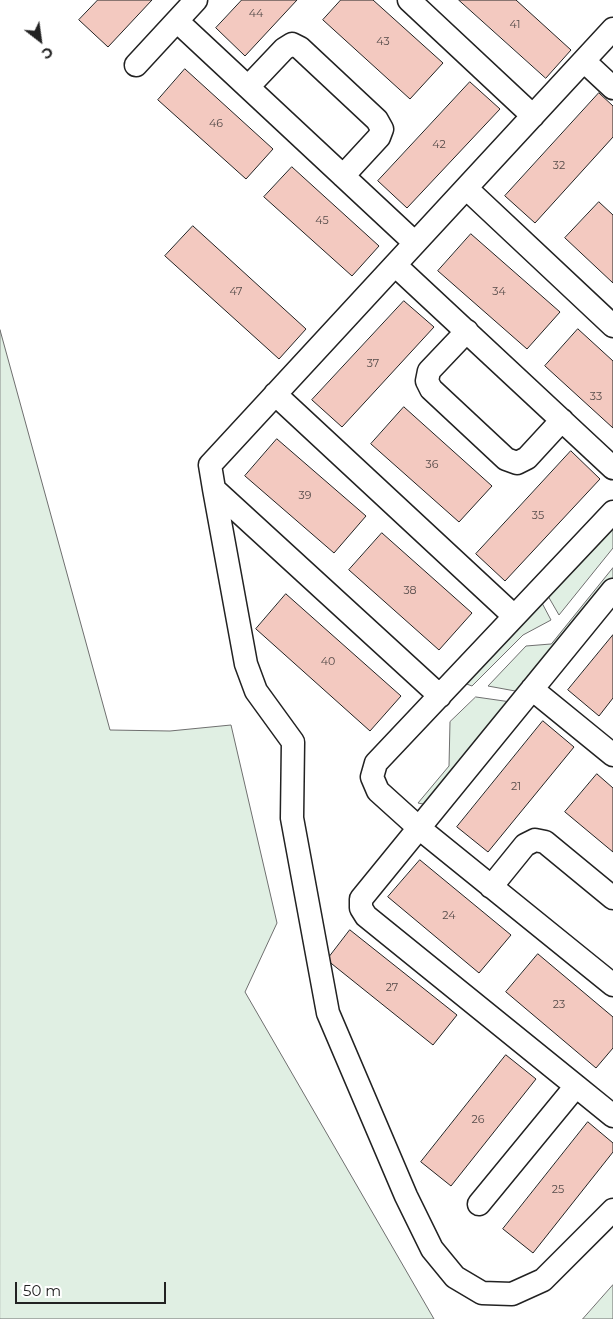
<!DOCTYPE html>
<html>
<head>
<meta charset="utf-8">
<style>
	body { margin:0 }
	#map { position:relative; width:613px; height:1319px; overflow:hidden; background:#fff; font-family:Montserrat,sans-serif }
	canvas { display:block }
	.north { position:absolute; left:15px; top:15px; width:50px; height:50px; -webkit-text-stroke:4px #fff; paint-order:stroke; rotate:150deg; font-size:14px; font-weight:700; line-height:20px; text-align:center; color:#222 }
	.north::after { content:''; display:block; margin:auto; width:18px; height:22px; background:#222; clip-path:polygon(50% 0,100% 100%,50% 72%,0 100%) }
	.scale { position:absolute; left:15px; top:1282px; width:151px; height:22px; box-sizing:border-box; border:2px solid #222; border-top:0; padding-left:6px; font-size:15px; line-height:18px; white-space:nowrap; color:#222; -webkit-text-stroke:4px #fff; paint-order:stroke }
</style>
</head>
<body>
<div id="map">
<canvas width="613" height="1319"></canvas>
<div class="north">С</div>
<div class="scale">50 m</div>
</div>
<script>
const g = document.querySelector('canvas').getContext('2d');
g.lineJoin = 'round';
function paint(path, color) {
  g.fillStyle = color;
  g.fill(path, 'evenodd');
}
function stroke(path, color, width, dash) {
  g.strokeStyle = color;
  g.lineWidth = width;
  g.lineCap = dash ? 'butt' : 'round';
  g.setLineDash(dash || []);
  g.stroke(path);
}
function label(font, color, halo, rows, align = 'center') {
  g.font = font + ' Montserrat,sans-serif';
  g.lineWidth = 4;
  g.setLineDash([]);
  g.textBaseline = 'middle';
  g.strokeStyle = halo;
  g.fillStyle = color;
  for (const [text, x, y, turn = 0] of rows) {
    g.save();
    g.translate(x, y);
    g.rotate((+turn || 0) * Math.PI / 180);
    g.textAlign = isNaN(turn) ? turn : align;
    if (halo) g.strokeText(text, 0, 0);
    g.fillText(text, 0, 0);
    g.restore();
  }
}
const green = new Path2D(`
	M 0,330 L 110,730 L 170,731 L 231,725 L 277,923 L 245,992 L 434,1319 L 0,1319 Z
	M 613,527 L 613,548 L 559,615 L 548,596 Z
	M 613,568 L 613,586 L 526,693 L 488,686 L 526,646 L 551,644 Z
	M 542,603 L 551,620 L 523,635 L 472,686 L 464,683 Z
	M 476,697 L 518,703 L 431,804 L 423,804 L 418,803 L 449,766 L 450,722 Z
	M 613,1285 L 613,1319 L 583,1319 Z`);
const building = new Path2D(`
	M 98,0 L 152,0 L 108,47 L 79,20 Z
	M 242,0 L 297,0 L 245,56 L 216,28 Z
	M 341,0 L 373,0 L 443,63 L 410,99 L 323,20 Z
	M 459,0 L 516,0 L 571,50 L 546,78 Z
	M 185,69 L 273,149 L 246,179 L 158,100 Z
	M 470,82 L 500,109 L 407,208 L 378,181 Z
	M 599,93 L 613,106 L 613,137 L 535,223 L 505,196 Z
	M 292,167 L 379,246 L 352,276 L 264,197 Z
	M 599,202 L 613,215 L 613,283 L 565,238 Z
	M 193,226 L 306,329 L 279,359 L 165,256 Z
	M 471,234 L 560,312 L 527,349 L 438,271 Z
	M 404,301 L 434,327 L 342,427 L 312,400 Z
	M 578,329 L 613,361 L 613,428 L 545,366 Z
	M 404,407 L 492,486 L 459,522 L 371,444 Z
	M 277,439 L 366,516 L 334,553 L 245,476 Z
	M 571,451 L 600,479 L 505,581 L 476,554 Z
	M 382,533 L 472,613 L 439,650 L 349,570 Z
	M 286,594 L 401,696 L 370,731 L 256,629 Z
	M 613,635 L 613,698 L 599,716 L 568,690 Z
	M 543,721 L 574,747 L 488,852 L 457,827 Z
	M 597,774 L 613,788 L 613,852 L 565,812 Z
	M 420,860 L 511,935 L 479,973 L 388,897 Z
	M 350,930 L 457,1015 L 433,1045 L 327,960 Z
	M 538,954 L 613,1017 L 613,1048 L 596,1068 L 506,992 Z
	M 506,1055 L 536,1079 L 451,1186 L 421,1162 Z
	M 588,1122 L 613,1143 L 613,1152 L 533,1253 L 503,1229 Z`);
const minor = new Path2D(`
	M 409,0 L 533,116
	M 177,21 L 415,243
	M 613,29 L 466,188 L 613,326
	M 584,61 L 613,88
	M 136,65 L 196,0
	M 248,87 L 284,49 L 292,44 L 300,48 L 377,120 L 382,129 L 379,137 L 343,176
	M 395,265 L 613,468
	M 467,331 L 429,371 L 427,381 L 431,389 L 506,459 L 517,463 L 527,458 L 562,420
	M 275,394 L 514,616
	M 214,489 L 246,664 L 256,691 L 293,742 L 292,818 L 328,1013 L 406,1196 L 432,1249 L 455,1277 L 482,1293 L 512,1294 L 543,1280 L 613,1210
	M 613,512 L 376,763 L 372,777 L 378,791 L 419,828 L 613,985
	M 532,689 L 613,755
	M 440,696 L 214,489 L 210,465 L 466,188
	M 491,887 L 525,845 L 535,840 L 545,842 L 613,898
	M 576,1086 L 613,1116
	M 479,1204 L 576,1086 L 366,916 L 361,908 L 361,899 L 613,590`);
const numberNames = [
	["44",256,14],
	["41",515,25],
	["43",383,42],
	["46",216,124],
	["42",439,145],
	["32",559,166],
	["45",322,221],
	["47",236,292],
	["34",499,292],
	["37",373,364],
	["33",596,397],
	["36",432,465],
	["39",305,496],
	["35",538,516],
	["38",410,591],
	["40",328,662],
	["21",516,787],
	["24",449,916],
	["27",392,988],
	["23",559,1005],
	["26",478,1120],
	["25",558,1190]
];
paint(green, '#e0efe3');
stroke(green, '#6f6f6f', 1);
paint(building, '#f3c9c0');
stroke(building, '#222', 1);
stroke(minor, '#222', 25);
stroke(minor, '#fff', 22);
label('11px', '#564c4a', null, numberNames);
</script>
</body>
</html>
